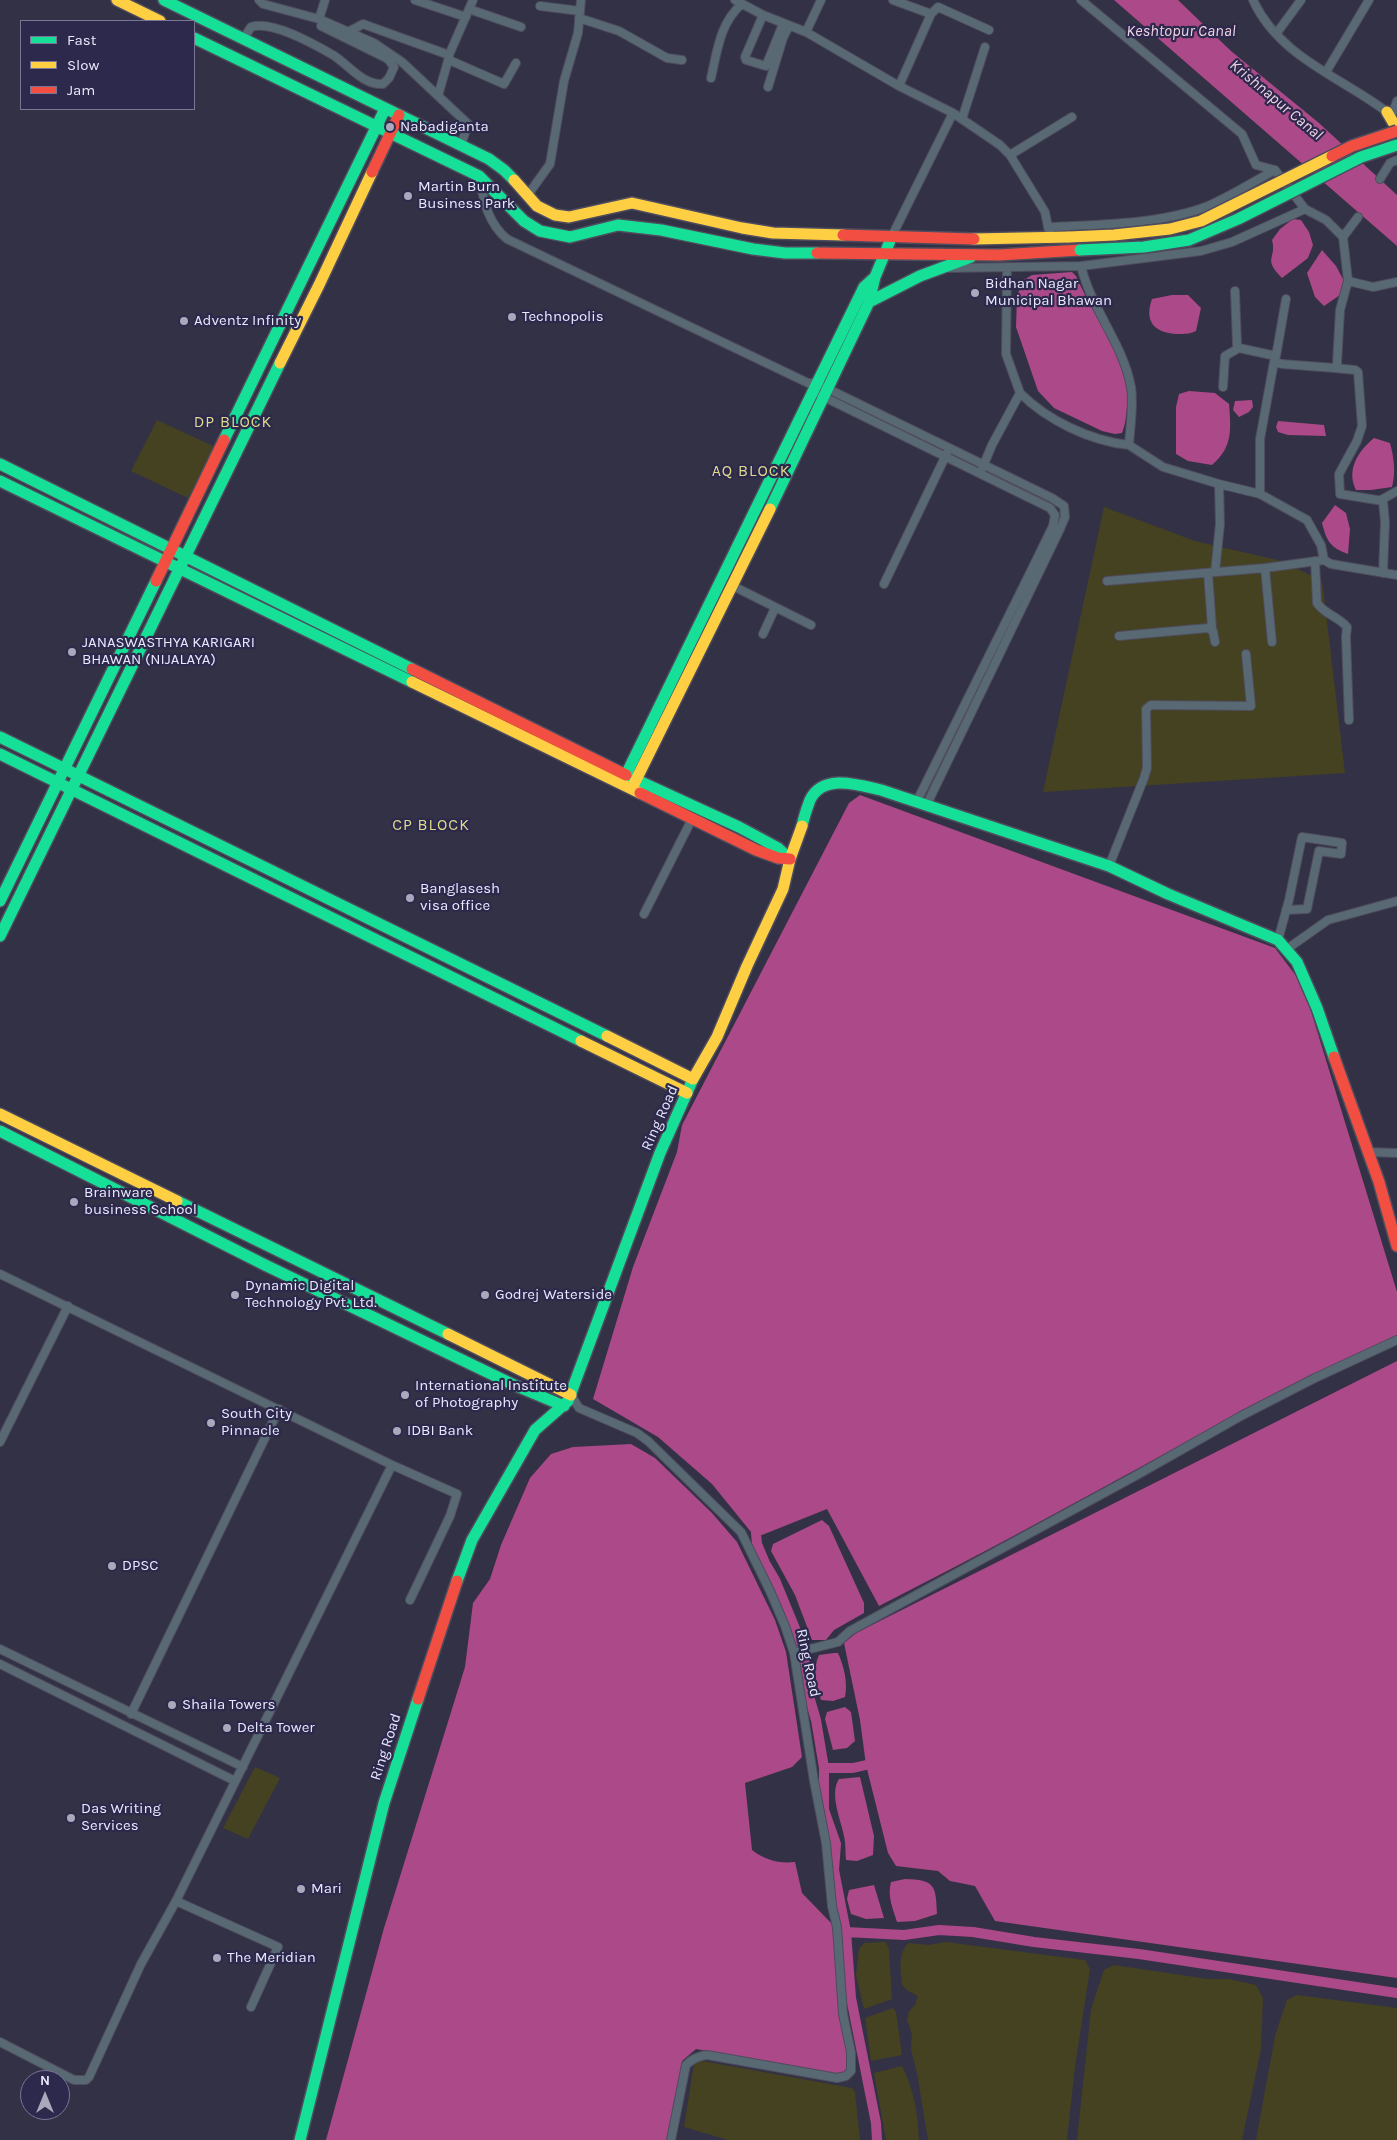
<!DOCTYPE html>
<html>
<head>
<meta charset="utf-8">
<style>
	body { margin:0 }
	#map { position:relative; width:1397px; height:2140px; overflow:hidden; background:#333145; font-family:Karla,sans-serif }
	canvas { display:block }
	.legend { position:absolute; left:20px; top:20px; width:175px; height:90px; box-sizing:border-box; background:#2c294d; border:1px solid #787693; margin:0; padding:6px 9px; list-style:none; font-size:15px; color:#e9e9fc }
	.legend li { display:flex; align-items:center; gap:10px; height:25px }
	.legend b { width:25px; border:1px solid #787693 }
	.north { position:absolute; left:20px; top:2070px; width:50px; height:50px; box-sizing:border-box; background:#2c294d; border:1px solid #787693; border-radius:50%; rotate:0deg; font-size:14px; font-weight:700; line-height:20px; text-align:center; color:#e9e9fc }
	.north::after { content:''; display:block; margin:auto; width:18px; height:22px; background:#a9a9bc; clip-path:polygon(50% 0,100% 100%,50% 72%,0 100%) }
</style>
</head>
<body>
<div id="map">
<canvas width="1397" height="2140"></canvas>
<ul class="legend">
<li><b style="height:6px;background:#16e098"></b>Fast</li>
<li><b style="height:6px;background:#ffcf43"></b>Slow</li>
<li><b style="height:6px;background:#f24e42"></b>Jam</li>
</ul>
<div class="north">N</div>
</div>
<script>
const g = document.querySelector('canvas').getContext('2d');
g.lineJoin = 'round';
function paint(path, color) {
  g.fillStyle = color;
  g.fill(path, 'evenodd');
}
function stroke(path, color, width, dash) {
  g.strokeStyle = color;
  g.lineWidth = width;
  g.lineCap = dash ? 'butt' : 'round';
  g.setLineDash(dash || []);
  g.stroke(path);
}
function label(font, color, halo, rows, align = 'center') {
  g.font = font + ' Karla,sans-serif';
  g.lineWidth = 4.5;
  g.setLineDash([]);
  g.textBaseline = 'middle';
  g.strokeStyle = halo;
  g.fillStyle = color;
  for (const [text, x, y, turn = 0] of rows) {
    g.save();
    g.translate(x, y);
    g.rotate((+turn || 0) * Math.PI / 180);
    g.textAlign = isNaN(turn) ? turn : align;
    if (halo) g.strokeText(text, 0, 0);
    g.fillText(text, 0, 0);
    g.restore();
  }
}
const green = new Path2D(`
	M 157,420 L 215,447 L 188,498 L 131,471 Z
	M 1104,507 L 1195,541 L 1277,560 L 1322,580 L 1345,773 L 1043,792 Z
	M 255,1767 L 280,1778 L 248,1839 L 223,1828 Z
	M 886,1942 L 889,1949 L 892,1999 L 864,2009 L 856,1975 L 859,1949 L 864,1943 Z
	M 946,1942 L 1085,1960 L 1090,1969 L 1075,2067 L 1067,2140 L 928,2140 L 917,2073 L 911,2049 L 912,2034 L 907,2020 L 909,2011 L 915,2005 L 918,1996 L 908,1991 L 902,1985 C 901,1970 897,1956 908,1943 L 929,1945 Z
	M 1114,1965 L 1208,1979 L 1229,1979 L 1256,1985 L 1263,1998 L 1261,2049 L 1242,2140 L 1077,2140 L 1091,2009 L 1104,1970 Z
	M 1297,1995 L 1397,2008 L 1397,2140 L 1256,2140 L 1275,2036 L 1287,2000 Z
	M 893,2008 L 896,2012 L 902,2055 L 871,2061 L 865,2018 Z
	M 702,2061 L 852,2088 L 855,2092 L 860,2140 L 728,2140 L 684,2127 L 694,2063 Z
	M 902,2066 C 914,2089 918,2114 919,2140 L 886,2140 L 874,2073 Z`);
const water = new Path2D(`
	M 1114,0 L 1178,0 L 1231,51 L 1319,123 L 1397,195 L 1397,246 Z
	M 1293,219 L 1301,220 L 1309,232 L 1313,245 L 1308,258 L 1282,278 C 1262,258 1277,259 1272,240 L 1280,229 Z
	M 1322,250 L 1336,266 L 1344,281 L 1340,295 L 1324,306 L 1315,297 L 1307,273 Z
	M 1072,272 L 1076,276 C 1089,306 1109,334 1122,365 C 1129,381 1129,417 1122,433 L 1115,434 L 1102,431 L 1054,408 L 1038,391 L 1016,327 L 1017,297 L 1022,281 L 1032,275 Z
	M 1172,295 L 1188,295 L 1201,308 L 1196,331 C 1190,334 1184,334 1177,334 C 1154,333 1144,321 1152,299 Z
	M 1189,391 L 1215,393 L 1229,404 C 1231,429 1233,447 1212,465 L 1188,461 L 1176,454 L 1176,407 L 1179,394 Z
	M 1252,400 L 1253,407 L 1249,412 L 1239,417 L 1233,410 L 1235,401 Z
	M 1278,421 L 1324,425 L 1326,436 L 1288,435 L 1278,432 L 1276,427 Z
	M 1374,438 L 1390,443 C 1394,458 1396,472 1392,487 L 1371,490 L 1356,490 C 1346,470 1358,451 1374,438 Z
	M 1335,505 L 1346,513 L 1350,529 L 1348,554 C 1330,547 1327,542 1322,523 Z
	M 860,795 L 1275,948 L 1303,985 L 1397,1292 L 1397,1335 C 1318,1374 1238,1414 1161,1456 C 1067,1507 974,1558 879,1606 L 827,1509 L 762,1535 L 751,1532 L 712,1484 L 658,1437 L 593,1399 L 633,1267 L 677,1152 L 682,1125 L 849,803 Z
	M 1397,1361 L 1397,1978 L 995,1921 L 975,1886 L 950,1881 L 938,1871 L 896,1866 L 888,1853 L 866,1765 L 860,1720 L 844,1643 L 856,1633 Z
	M 631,1444 L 655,1458 L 712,1513 L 737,1542 L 775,1620 L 786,1652 L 802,1757 L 792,1767 L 745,1783 L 752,1850 C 765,1860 779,1864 795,1862 L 802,1893 L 832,1924 L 849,2070 L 843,2075 L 795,2068 L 696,2049 L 682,2061 L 668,2140 L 326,2140 L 384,1928 L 465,1667 L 473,1603 L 490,1579 L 501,1545 L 530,1478 L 551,1454 L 573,1447 Z
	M 822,1520 L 829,1526 L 864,1603 L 864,1613 L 834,1630 L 826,1640 L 812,1640 L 795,1595 L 771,1551 L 773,1544 Z
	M 834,1653 L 838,1653 C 844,1666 848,1683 845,1697 L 833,1701 L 821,1700 C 817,1686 812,1669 819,1655 Z
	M 845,1707 L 851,1712 L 855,1741 L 847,1748 L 833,1750 L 825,1719 L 827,1712 Z
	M 860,1777 L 874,1836 L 873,1855 L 857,1861 L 846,1860 C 845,1852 846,1844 844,1836 C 841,1820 829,1794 839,1779 Z
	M 905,1879 C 935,1880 936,1885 937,1914 L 915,1921 L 897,1922 C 893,1909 887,1896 891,1882 Z
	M 874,1885 L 884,1918 L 866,1919 L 851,1914 L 847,1899 L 849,1890 Z`);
const canal = new Path2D(`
	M 756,1533 L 757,1544 L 765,1563 L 775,1580 L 803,1648 L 808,1693 L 816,1720 L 824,1768
	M 866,1765 L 853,1768 L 824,1768 L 824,1810 L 836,1844 L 834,1870 L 846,1932 L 851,1998 L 876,2123 L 877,2140
	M 846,1932 L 904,1935 L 939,1930 L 973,1932 L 1034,1942 L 1139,1954 L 1397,1993`);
const street = new Path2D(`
	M 259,0 L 263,4 L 319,19 L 374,43 L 402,62 L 468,124 L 461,145
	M 415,0 L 466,17
	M 735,0 L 763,15 L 806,32 L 899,86 L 953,113 L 1000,145 L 1010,155 L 1045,212 L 1050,237
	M 893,0 L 931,14
	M 1081,0 L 1242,134 L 1256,165 L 1275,170 L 1305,209 L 1326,220 L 1343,237 L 1348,281 L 1340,310 L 1337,364 L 1335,368 L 1282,364 L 1274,362 L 1260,439 L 1260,494 L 1307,520 L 1321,545 L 1324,560 L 1331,564 L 1397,575
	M 1253,0 C 1279,57 1341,77 1387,112
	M 540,6 L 580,11
	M 469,9 L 521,27
	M 763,15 L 745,57 L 746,60 L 766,66 L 783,24
	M 579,18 L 619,31 L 667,58 L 682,60
	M 319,19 L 325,0
	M 348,32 L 363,24 L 449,55 L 473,0
	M 806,32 L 821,0
	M 1276,34 L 1301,0
	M 244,38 L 251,27 C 272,20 314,44 333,55 C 349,65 362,85 383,84 L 389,78 L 394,67 L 388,59 L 321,26
	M 449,60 L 504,84 L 516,63
	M 1326,72 L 1369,0
	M 711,78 C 717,52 720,22 742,4
	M 899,86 L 931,14 L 938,7 L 989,30
	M 768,87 L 783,38 L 789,26
	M 438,96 L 449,57
	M 1393,112 L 1397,101
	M 962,119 L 985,47
	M 1010,155 L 1072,117
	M 479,176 C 484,201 487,222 507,239 L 808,383 L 816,383 L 1052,498 L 1064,506 L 1065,517 L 1060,529 L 927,804
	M 1380,179 L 1390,163 L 1397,160
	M 527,196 L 550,164 L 564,81 L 578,33 L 581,0
	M 1049,227 C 1098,225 1163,224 1208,206 C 1231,196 1253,182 1275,170
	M 892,236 L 953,113
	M 1343,237 L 1358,217
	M 1081,266 L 1201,251 L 1232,242 L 1305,209
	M 949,268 L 1081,266 C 1091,309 1123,343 1131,387 C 1134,405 1130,427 1129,445 L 1163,467 L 1219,484 L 1260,494
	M 1007,268 L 1006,354 L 1020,393
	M 1348,281 L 1373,287 L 1397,282
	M 1235,291 L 1237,345 L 1239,348 L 1276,356 L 1274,362
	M 1276,356 L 1286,299
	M 1335,368 L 1355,370 L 1358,372 L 1362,426 L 1357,441 L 1339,474 L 1340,494 L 1383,501 L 1385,522 L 1383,573
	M 1223,387 L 1225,356 L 1239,348
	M 820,395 L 1050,508 L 1055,515 L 1053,526 L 1030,573 L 917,801
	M 982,469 L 992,445 L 1020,393 C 1047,420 1090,441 1129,445
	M 1381,500 L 1397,491
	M 1315,561 L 1317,603 C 1324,614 1339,617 1347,627 L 1346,637 L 1349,720
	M 1265,568 L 1272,642
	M 1215,572 L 1220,524 L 1219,484
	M 1208,573 L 1212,628
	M 1107,581 L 1265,568 L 1324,560
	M 884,584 L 947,453
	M 733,586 L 811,625
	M 763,634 L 775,608
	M 1119,636 L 1208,628 L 1213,631 L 1215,642
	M 1109,866 L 1144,778 L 1147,768 L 1146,709 L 1151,705 L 1251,706 L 1246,654
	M 644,914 L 692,819
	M 1278,940 L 1289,900 L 1302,837 L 1342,843 L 1341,854 L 1319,851 L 1307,909 L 1286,910
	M 1287,949 L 1328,920 L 1397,901
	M 1368,1152 L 1397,1153
	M 0,1274 L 392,1465 L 457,1494 L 450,1516 L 410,1600
	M 571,1395 L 579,1408 L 637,1433 L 648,1441 L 741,1532 L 770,1591 L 785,1626 L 794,1653 L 814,1781 L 826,1843 L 832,1906 L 837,1927 L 843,2014 L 851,2052 L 851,2071 L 846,2076 L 837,2078 L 707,2055 C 698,2056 692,2059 686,2065 L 671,2140
	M 0,1442 L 68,1306
	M 0,1649 L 243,1767
	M 794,1653 L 838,1642 L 850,1631 L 1137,1475 L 1241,1416 L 1315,1378 L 1397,1340
	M 0,1664 L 235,1781
	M 131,1714 L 279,1409
	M 176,1901 L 278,1947 L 251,2007
	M 0,2042 L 74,2080 L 86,2080 L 89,2077 L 141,1964 L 176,1901 L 392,1465`);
const fast = new Path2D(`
	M 164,0 L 489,159 L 504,170 L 514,180
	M 194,38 L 479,176 L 524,221 L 540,231 L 570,237 L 618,225 L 661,230 L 753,249 L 785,253 L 817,253
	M 869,302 L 920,276 L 971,257
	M 224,440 L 385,109
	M 0,464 L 412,669
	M 0,481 L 412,682
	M 770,509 L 869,302 L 875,277 L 892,236
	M 0,737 L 607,1036
	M 0,754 L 581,1041
	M 626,775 L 739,827 L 778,848 L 790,859
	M 623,781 L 864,287 L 875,277
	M 802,826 C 804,817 807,808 810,800 C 823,773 859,785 881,790 L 1109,866 L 1168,894 L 1278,940 L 1297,962 L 1317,1008 L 1334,1057
	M 0,901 L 156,581
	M 0,936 L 280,363
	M 0,1131 L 265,1265 L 514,1385 L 564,1406
	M 177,1201 L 448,1334
	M 457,1581 L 472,1540 L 535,1430 L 568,1401 L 660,1153 L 693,1079
	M 300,2140 L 384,1803 L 418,1699`);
const slow = new Path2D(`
	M 117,0 L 160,21
	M 1387,112 L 1397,129
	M 514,180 L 537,206 L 555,215 L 569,217 L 632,203 L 742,228 L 773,233 L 843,235
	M 974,239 L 1069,237
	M 280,363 L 319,285 L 372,172
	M 412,682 L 640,793
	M 633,786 L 770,509
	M 607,1036 L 693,1079
	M 581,1041 L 687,1093
	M 693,1079 L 717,1037 L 747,966 L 783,889 L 790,859 L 802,826
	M 0,1114 L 177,1201
	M 448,1334 L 571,1395`);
const jam = new Path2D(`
	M 372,172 L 399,115
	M 843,235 L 974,239
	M 817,253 L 999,255 L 1080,250
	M 156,581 L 224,440
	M 412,669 L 626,775
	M 640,793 L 756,850 L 778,858 L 790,859
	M 1334,1057 L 1379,1182 L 1397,1246
	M 418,1699 L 457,1581`);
const fastBridge = new Path2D(`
	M 1080,250 L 1144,247 L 1189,240 L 1238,219 L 1361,157 L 1397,145`);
const slowBridge = new Path2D(`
	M 1069,237 L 1114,235 L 1170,229 L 1201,221 L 1332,156`);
const jamBridge = new Path2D(`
	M 1332,156 L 1352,146 L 1397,131`);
const markers = [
	[390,127,5,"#a9a9bc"],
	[408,196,5,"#a9a9bc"],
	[975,293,5,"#a9a9bc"],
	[512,317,5,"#a9a9bc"],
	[184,321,5,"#a9a9bc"],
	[72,652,5,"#a9a9bc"],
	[410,898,5,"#a9a9bc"],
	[74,1202,5,"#a9a9bc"],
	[235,1295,5,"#a9a9bc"],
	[485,1295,5,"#a9a9bc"],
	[405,1395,5,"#a9a9bc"],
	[211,1423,5,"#a9a9bc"],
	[397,1431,5,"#a9a9bc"],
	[112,1566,5,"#a9a9bc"],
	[172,1705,5,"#a9a9bc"],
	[227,1728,5,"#a9a9bc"],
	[71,1818,5,"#a9a9bc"],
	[301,1889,5,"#a9a9bc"],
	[217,1958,5,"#a9a9bc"]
];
const poiNames = [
	["Nabadiganta",400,127],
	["Martin Burn",418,187],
	["Business Park",418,204],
	["Bidhan Nagar",985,284],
	["Municipal Bhawan",985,301],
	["Technopolis",522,317],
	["Adventz Infinity",194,321],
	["JANASWASTHYA KARIGARI",82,643],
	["BHAWAN (NIJALAYA)",82,660],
	["Banglasesh",420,889],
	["visa office",420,906],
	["Brainware",84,1193],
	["business School",84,1210],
	["Dynamic Digital",245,1286],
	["Technology Pvt. Ltd.",245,1303],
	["Godrej Waterside",495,1295],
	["International Institute",415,1386],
	["of Photography",415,1403],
	["South City",221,1414],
	["Pinnacle",221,1431],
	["IDBI Bank",407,1431],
	["DPSC",122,1566],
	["Shaila Towers",182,1705],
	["Delta Tower",237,1728],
	["Das Writing",81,1809],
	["Services",81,1826],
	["Mari",311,1889],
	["The Meridian",227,1958]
];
const streetNames = [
	["Ring Road",660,1118,-66],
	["Ring Road",808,1663,78],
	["Ring Road",386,1747,-72]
];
const waterNames = [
	["Keshtopur Canal",1181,31],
	["Krishnapur Canal",1276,100,40]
];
const neighbourhoodNames = [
	["DP BLOCK",233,422],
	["AQ BLOCK",751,471],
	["CP BLOCK",431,825]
];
paint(green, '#454221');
paint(water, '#ac4988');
stroke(canal, '#ac4988', 10);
stroke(street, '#4e4c5d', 10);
stroke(fast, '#4e4c5d', 14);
stroke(slow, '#4e4c5d', 14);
stroke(jam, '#4e4c5d', 14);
stroke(street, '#586974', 8);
stroke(fast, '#16e098', 11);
stroke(slow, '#ffcf43', 11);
stroke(jam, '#f24e42', 11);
stroke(fastBridge, '#4e4c5d', 14, []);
stroke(slowBridge, '#4e4c5d', 14, []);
stroke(jamBridge, '#4e4c5d', 14, []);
stroke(fastBridge, '#16e098', 11);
stroke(slowBridge, '#ffcf43', 11);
stroke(jamBridge, '#f24e42', 11);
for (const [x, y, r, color] of markers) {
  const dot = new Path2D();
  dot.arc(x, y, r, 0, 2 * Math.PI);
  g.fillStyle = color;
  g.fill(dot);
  stroke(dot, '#2c294d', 2);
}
label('15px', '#e9e9fc', '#2c294d', poiNames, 'left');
label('15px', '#e9e9fc', '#2c294d', streetNames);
label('italic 16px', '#f0d3e2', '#2c294d', waterNames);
g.letterSpacing = '1px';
label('16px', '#dfda8b', '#2c294d', neighbourhoodNames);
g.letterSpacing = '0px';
</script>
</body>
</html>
